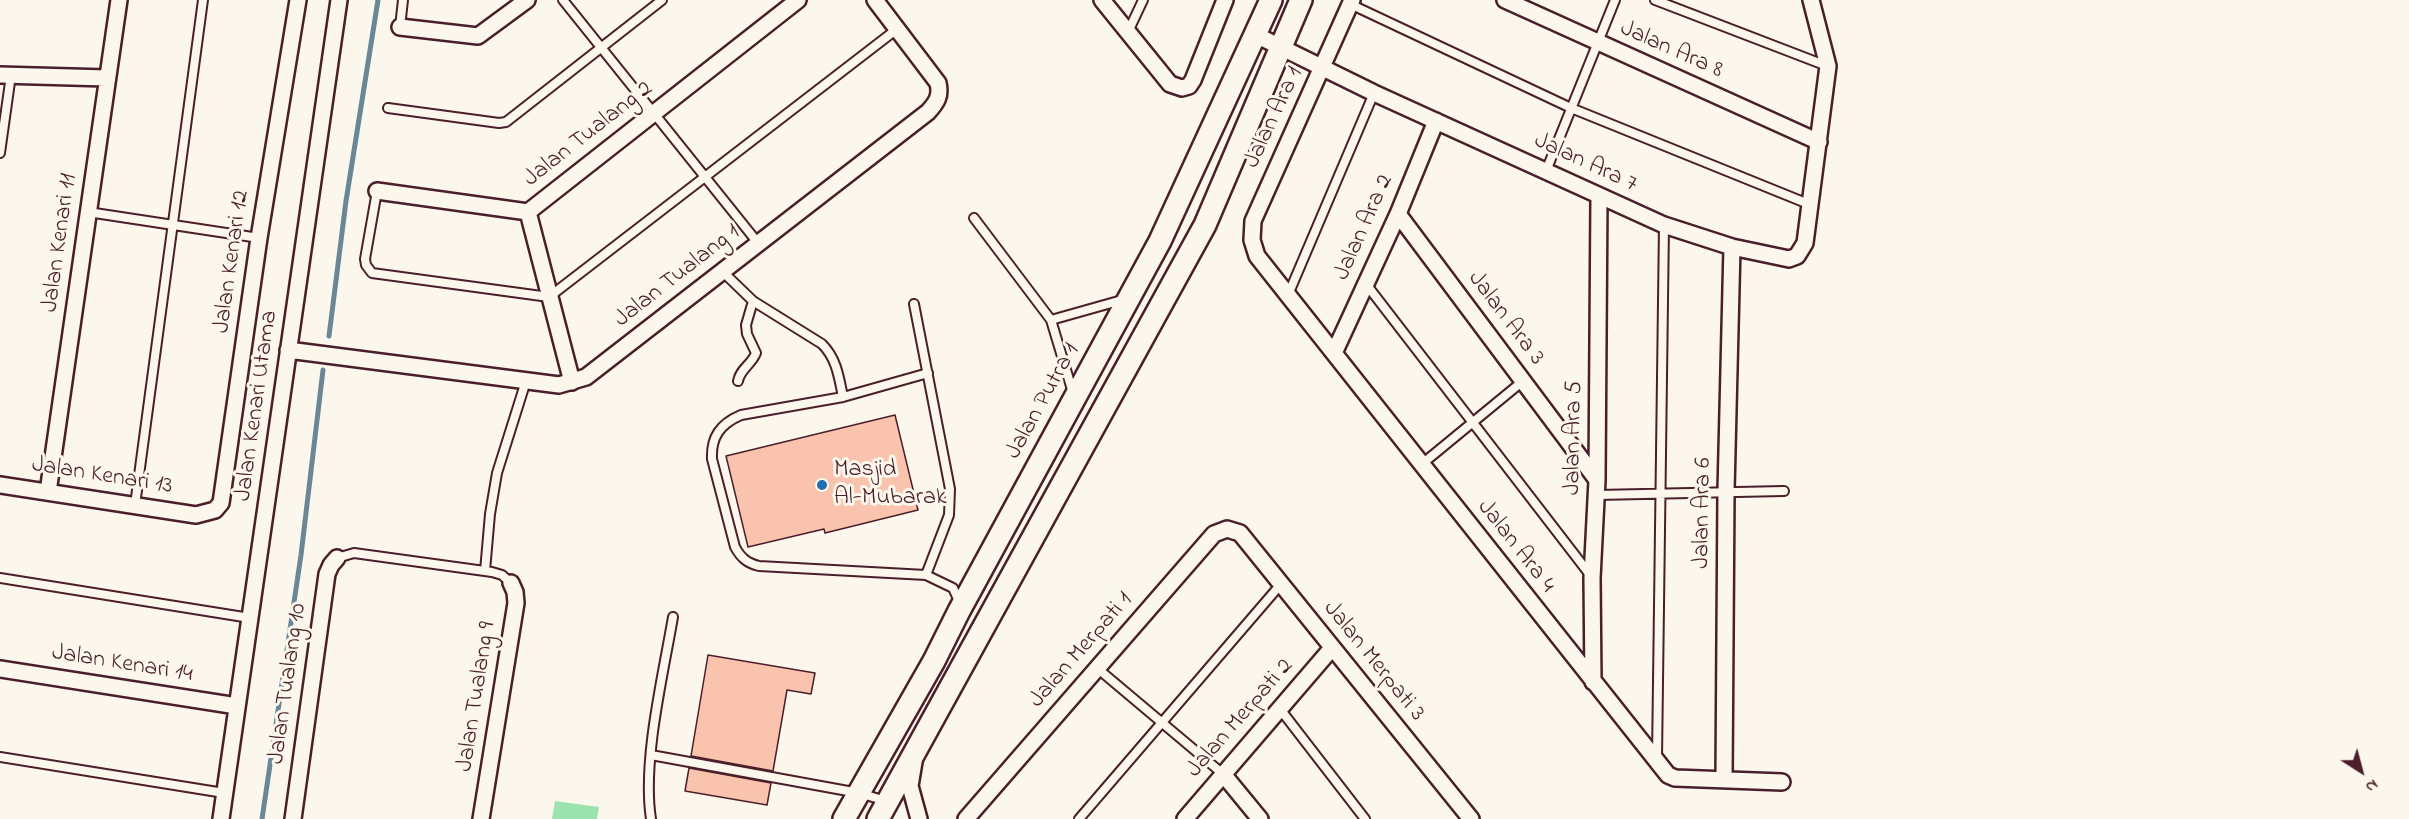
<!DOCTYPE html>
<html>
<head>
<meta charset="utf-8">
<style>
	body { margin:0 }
	#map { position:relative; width:2409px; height:819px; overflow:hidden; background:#fbf7ec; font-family:"Indie Flower",sans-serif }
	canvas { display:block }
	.north { position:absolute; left:2331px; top:741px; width:60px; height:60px; -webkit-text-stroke:4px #fbf7ec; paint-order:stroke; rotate:144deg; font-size:16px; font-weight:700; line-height:24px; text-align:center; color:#4a1f2b }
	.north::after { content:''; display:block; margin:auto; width:21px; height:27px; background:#4a1f2b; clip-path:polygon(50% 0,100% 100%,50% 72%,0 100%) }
</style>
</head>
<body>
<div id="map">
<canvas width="2409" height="819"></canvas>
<div class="north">N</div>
</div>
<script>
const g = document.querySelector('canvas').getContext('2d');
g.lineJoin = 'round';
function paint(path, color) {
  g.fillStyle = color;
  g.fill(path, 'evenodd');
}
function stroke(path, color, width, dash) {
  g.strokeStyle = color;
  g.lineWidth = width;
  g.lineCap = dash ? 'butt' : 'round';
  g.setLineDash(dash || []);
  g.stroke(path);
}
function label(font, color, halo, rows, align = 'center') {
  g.font = font + ' "Indie Flower",sans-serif';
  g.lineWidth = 6;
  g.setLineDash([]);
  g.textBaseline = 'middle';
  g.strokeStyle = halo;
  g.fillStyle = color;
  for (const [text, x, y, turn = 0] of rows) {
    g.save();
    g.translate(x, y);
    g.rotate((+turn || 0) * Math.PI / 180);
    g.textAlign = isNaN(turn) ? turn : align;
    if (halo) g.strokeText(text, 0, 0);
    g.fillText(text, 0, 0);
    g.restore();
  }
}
const green = new Path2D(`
	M 555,801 L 599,807 L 597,819 L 552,819 Z`);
const stream = new Path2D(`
	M 329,336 L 346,201 L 378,0
	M 262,819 L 301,555 L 323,370`);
const building = new Path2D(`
	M 895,415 L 918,510 L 825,533 L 824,529 L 748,547 L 726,456 Z
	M 708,655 L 815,673 L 811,694 L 787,690 L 773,771 L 691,756 Z
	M 689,768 L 771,783 L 767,805 L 685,791 Z`);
const service = new Path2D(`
	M 563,0 L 758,243
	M 1655,0 L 1827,66
	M 1350,4 L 1571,108 L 1811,205
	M 400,27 L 403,0
	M 1127,34 L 1143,0
	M 388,108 L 499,123 L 506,122 L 662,0
	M 0,153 L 11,75
	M 1546,171 L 1615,0
	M 377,191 L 365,259 L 366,265 L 372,273 L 549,297 L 897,29
	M 88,212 L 259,238
	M 974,218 L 1051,320 L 1122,300
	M 723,272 L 753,301 L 822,344 C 837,359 839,378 843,397
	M 1366,284 L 1591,576
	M 1288,295 L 1374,93
	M 914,304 L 950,489 L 949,515 L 926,575
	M 1051,320 L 1073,393
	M 928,373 L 843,397 L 741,415 C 720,424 711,437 712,459 L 735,547 C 741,558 747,563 759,566 L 926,575 L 953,588 L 959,601
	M 738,381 C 740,369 752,364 756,353 L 747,334 L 746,325 L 753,301
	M 1422,464 L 1523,381
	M 1597,495 L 1784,491
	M 135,505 L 203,0
	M 337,558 L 354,553 L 492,572 L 502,575 L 511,583
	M 485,571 L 490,514 L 497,473 L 526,381
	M 0,578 L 250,618
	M 1097,668 L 1223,774
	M 1280,709 L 1365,819
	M 651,755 L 859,793 L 886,801
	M 0,757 L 224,793
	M 1657,758 L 1664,225
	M 651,819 C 642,761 663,676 673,617
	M 1079,819 L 1281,584`);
const minor = new Path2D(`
	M 1102,0 L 1170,84 L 1182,88 L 1189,86 L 1193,80 L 1225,0
	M 1352,0 L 1253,221 L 1252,240 L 1257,256 L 1668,775 L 1675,778 L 1782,782
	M 1505,0 L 1819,142
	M 400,27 L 478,36 L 527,0
	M 1256,35 L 1374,93 L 1664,225 L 1732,247 L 1789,259 L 1797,256 L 1805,243 L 1828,66 L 1811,0
	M 0,75 L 107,78
	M 377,191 L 528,212 L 798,0
	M 528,212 L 572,382
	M 1398,214 L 1597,480
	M 288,350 L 559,385 L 586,377 L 928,112 C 937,102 941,96 938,83 L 875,0
	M 1334,353 L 1398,214 L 1436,121
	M 0,485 L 196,515 L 215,510 L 221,503 L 259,238 L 298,0
	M 48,492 L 119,0
	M 0,669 L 237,706
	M 1593,682 L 1592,578 L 1597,480 L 1599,196
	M 914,762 L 910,786 L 919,819
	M 1223,774 L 1260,819
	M 1724,780 L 1726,491 L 1732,247
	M 221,819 L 339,0
	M 293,819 L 327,574 L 331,565 L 337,558
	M 481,819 L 516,603 L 515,592 L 511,583
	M 966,819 L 1214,534 L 1227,529 L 1240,533 L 1471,819
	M 1185,819 L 1332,648`);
const secondary = new Path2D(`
	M 844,819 L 934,661 L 959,611 L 1160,241 L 1271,0
	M 878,819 L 1205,225 L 1301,0`);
const markers = [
	[822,485,6,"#1f6fb2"]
];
const streetNames = [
	["Jalan Ara 8",1671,51,24],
	["Jalan Ara 1",1275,118,-65],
	["Jalan Tualang 2",589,135,-38],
	["Jalan Ara 7",1585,164,25],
	["Jalan Ara 2",1365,228,-66],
	["Jalan Kenari 11",61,243,-82],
	["Jalan Kenari 12",233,262,-82],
	["Jalan Tualang 1",678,277,-38],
	["Jalan Ara 3",1505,319,53],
	["Jalan Putra 1",1044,402,-61],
	["Jalan Kenari Utama",258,406,-82],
	["Jalan Ara 5",1575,438,-89],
	["Jalan Kenari 13",102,477,9],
	["Jalan Ara 6",1704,513,-89],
	["Jalan Ara 4",1515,547,52],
	["Jalan Merpati 1",1082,651,-49],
	["Jalan Merpati 3",1373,662,51],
	["Jalan Kenari 14",122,665,9],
	["Jalan Tualang 10",289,684,-82],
	["Jalan Tualang 9",478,697,-81],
	["Jalan Merpati 2",1241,719,-49]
];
const poiNames = [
	["Masjid",834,471],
	["Al-Mubarak",834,499]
];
paint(green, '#9ce3b0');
stroke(stream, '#6a8797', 5);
paint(building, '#fac3ad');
stroke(building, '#4a1f2b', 1.5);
stroke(service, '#4a1f2b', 12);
stroke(minor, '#4a1f2b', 20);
stroke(secondary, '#4a1f2b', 26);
stroke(service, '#fbf7ec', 8);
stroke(minor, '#fbf7ec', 15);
stroke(secondary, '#fbf7ec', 21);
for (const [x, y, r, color] of markers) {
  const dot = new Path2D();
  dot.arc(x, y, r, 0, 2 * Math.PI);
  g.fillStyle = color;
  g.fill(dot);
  stroke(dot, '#fbf7ec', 2);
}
label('24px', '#4a1f2b', '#fbf7ec', streetNames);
label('24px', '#4a1f2b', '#fbf7ec', poiNames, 'left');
</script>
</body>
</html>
